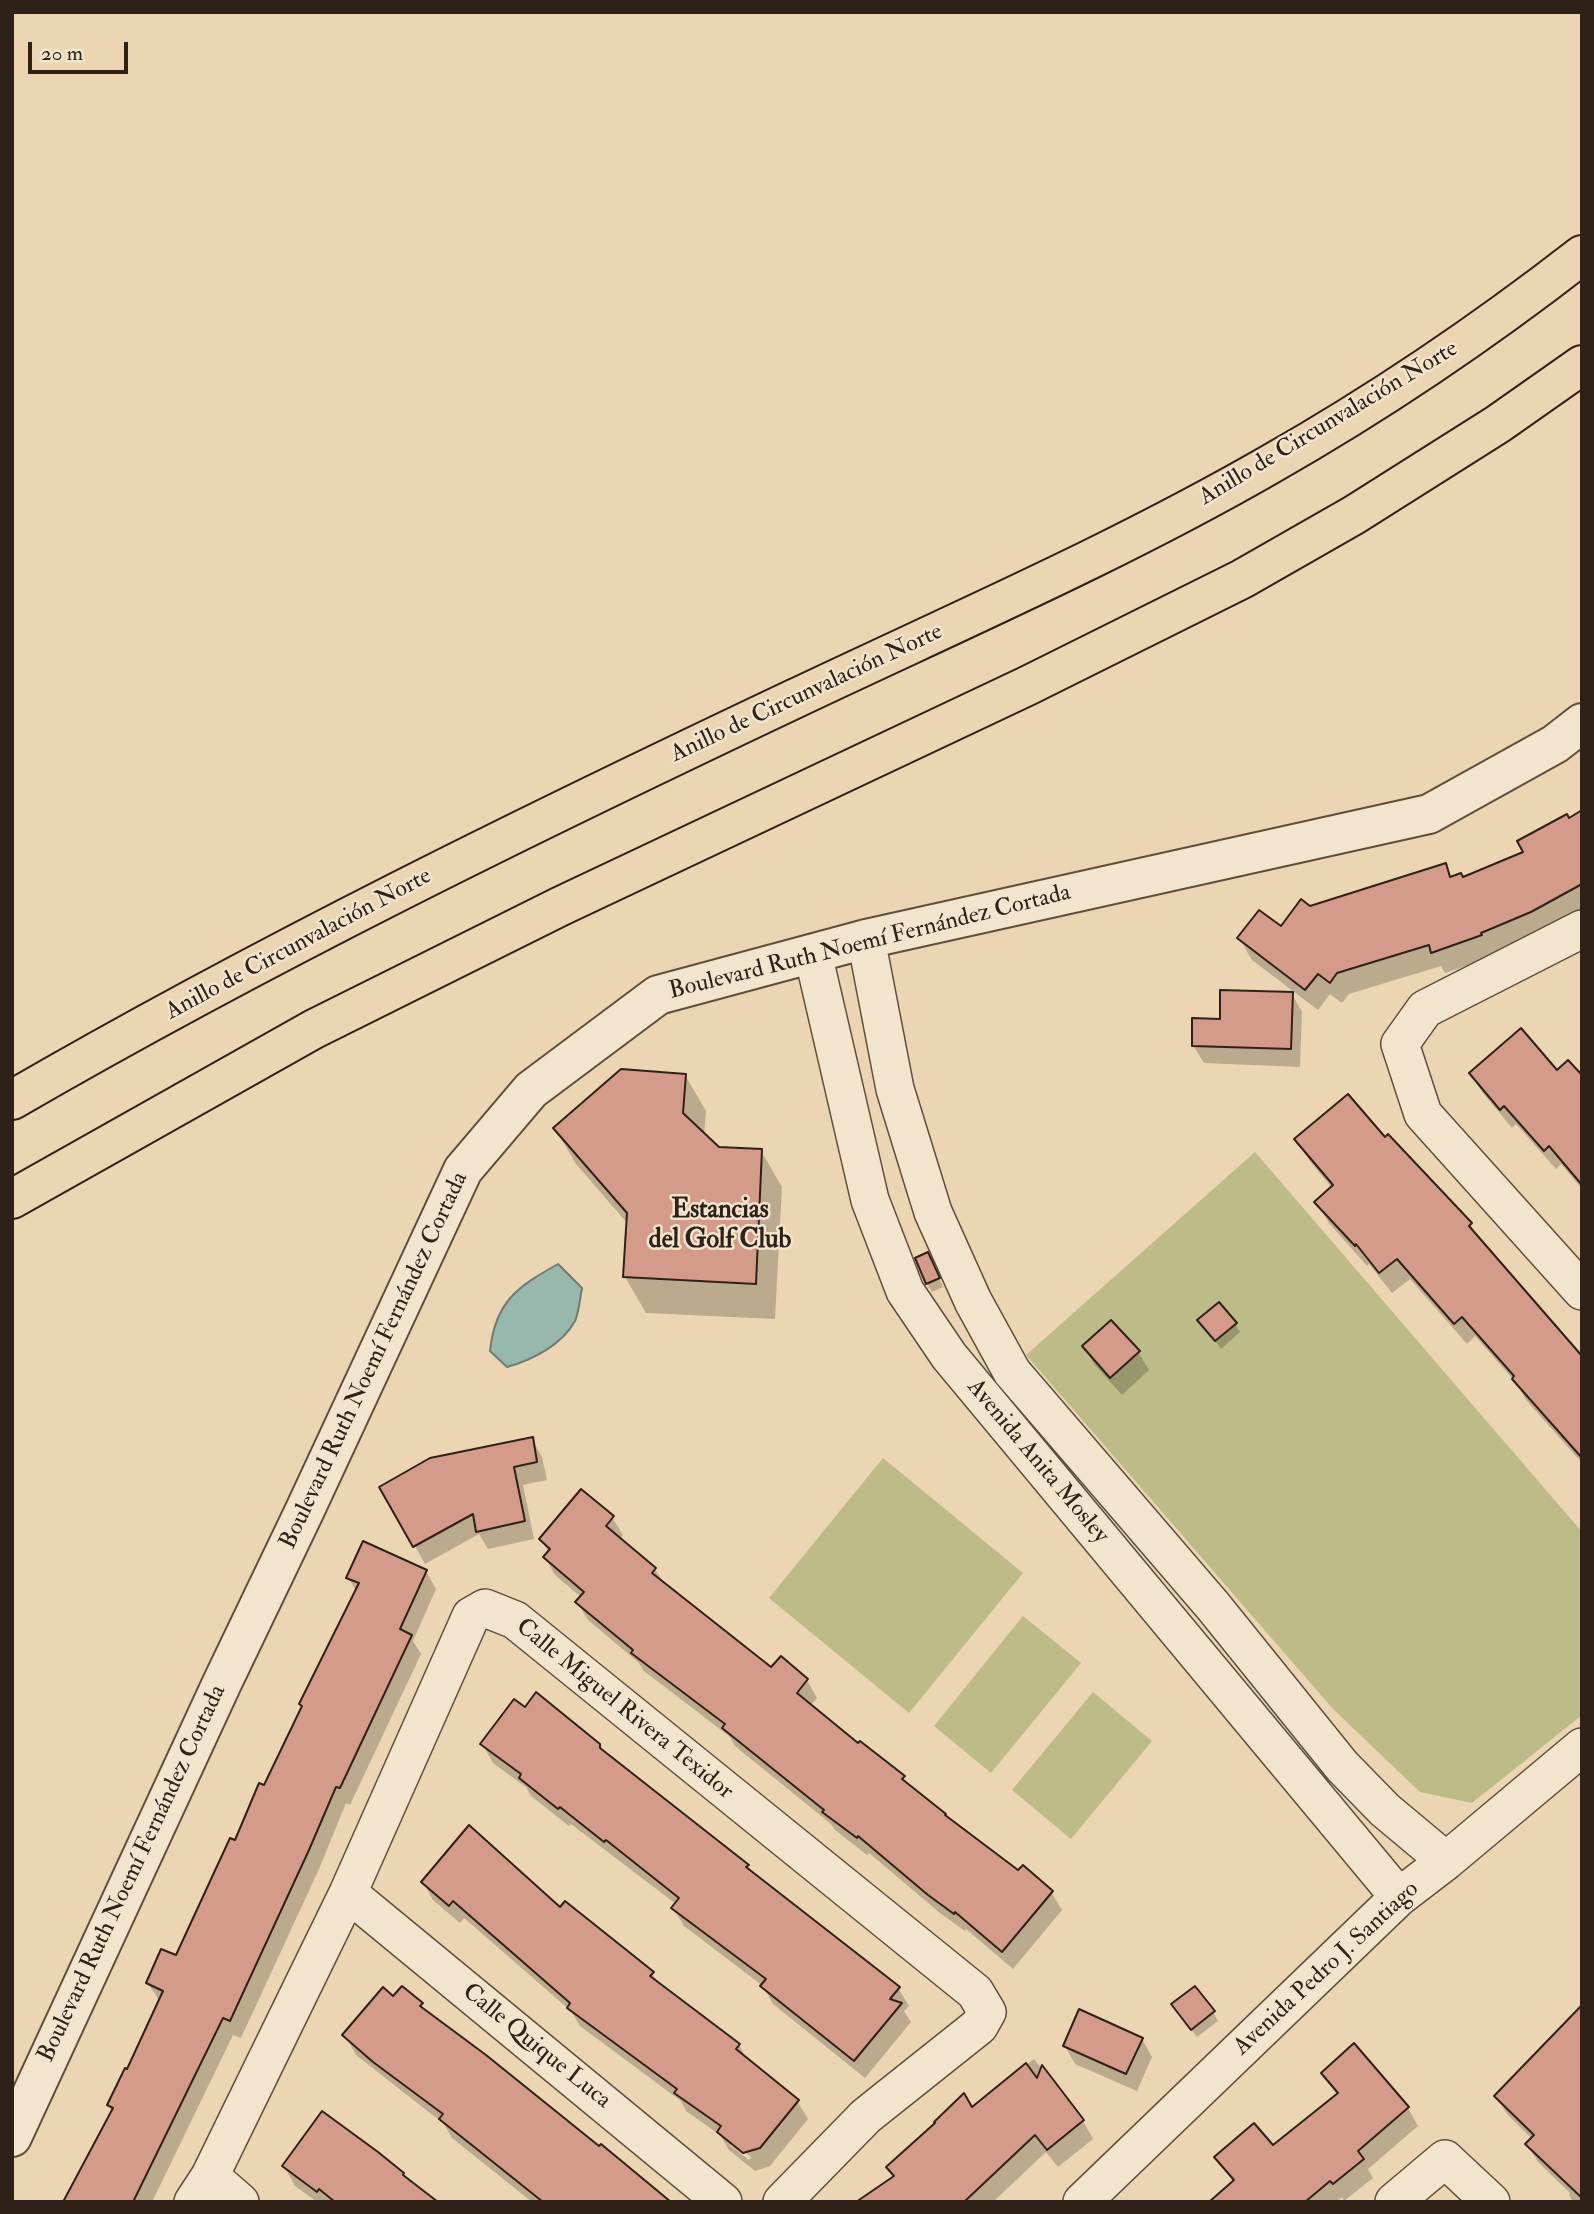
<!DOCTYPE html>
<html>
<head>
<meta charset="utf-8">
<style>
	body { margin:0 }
	#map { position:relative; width:1594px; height:2214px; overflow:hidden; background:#ebd5b2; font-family:"IM FELL Double Pica",serif }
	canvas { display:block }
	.frame { position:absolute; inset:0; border:14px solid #302118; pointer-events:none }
	.scale { position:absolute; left:28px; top:42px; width:100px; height:32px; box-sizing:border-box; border:4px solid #302118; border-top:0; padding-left:9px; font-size:21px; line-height:24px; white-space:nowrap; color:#302118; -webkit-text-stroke:5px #f2e4cd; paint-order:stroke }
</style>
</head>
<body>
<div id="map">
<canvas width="1594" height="2214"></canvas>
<div class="frame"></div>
<div class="scale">20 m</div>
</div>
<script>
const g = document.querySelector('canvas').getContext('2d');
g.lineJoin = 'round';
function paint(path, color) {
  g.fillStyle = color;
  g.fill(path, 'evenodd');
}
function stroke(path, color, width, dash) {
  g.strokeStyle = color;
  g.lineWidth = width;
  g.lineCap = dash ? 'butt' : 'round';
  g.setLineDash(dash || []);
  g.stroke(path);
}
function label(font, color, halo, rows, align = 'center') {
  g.font = font + ' "IM FELL Double Pica",serif';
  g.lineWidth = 5;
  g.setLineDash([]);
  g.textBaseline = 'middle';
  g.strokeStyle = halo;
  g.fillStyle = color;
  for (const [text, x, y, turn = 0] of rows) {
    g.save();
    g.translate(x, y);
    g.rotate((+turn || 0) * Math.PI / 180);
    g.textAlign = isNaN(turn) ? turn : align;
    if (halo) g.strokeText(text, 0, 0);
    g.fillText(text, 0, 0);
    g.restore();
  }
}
const green = new Path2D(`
	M 1255,1152 L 1582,1532 L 1582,1715 L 1472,1803 L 1420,1792 L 1333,1709 L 1026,1355 Z
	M 883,1458 L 1023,1573 L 909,1713 L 769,1598 Z
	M 1023,1616 L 1081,1663 L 991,1773 L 934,1726 Z
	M 1093,1692 L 1152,1741 L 1071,1839 L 1012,1790 Z`);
const water = new Path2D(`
	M 558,1264 L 582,1288 C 580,1298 579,1312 575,1321 C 562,1345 532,1360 507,1367 L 490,1351 C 495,1302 517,1287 558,1264 Z`);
const shadow = new Path2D(`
	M 1582,812 L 1582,912 L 1493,957 L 1445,973 L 1441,966 L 1349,994 L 1342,1003 L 1330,994 L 1318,1010 L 1252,960 L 1239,938 L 1281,929 L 1310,908 L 1445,866 L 1452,878 L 1463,879 L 1526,853 Z
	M 1292,994 L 1302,1012 L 1300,1067 L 1204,1063 L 1193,1045 L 1221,1021 Z
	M 1582,1068 L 1582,1189 L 1561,1164 L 1556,1169 L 1516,1124 L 1512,1128 L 1482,1092 L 1471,1073 L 1577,1072 Z
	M 685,1075 L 706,1111 L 704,1135 L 718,1149 L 761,1151 L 782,1187 L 775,1319 L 646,1313 L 625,1277 L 628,1224 L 576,1164 L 555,1128 Z
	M 1297,1140 L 1385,1140 L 1470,1224 L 1482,1244 L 1582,1359 L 1582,1463 L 1526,1400 L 1517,1384 L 1475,1336 L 1467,1344 L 1410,1279 L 1392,1293 L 1369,1264 L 1367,1266 L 1329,1223 L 1317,1203 L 1332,1188 L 1309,1160 Z
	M 932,1262 L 943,1287 L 932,1292 L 927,1283 Z
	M 1200,1321 L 1235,1324 L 1240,1332 L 1221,1349 Z
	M 1084,1346 L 1138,1352 L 1149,1370 L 1122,1395 L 1094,1364 Z
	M 532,1439 L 542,1457 L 547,1480 L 523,1485 L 534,1539 L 488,1549 L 479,1534 L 425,1564 L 386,1494 Z
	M 612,1517 L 623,1535 L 620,1539 L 655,1569 L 665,1586 L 772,1670 L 807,1680 L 817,1698 L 810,1706 L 859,1746 L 903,1777 L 908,1786 L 1018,1873 L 1051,1892 L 1062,1910 L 1013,1969 L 966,1929 L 965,1931 L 940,1913 L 869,1853 L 867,1855 L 835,1830 L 831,1824 L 735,1746 L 729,1736 L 644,1671 L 638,1662 L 588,1620 L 577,1602 L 581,1597 L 555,1575 L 545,1557 L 549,1553 L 541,1540 Z
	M 426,1571 L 436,1589 L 413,1641 L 421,1654 L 350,1805 L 346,1803 L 319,1869 L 241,2038 L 233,2035 L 152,2202 L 65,2202 L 113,2112 L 108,2105 L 128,2071 L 160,2002 L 148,1983 L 176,1958 L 265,1788 L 356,1591 L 348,1577 Z
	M 525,1709 L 598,1745 L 603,1752 L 748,1866 L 753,1875 L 898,1988 L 909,2006 L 904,2011 L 911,2022 L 865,2078 L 773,2004 L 763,1986 L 684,1926 L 673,1908 L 676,1904 L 571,1824 L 569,1826 L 531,1796 L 526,1787 L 493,1763 L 483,1745 Z
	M 423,1882 L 561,1909 L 652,1973 L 660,1986 L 739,2045 L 748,2061 L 797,2101 L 808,2119 L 770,2166 L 755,2171 L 729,2150 L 720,2135 L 686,2111 L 681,2101 L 580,2026 L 571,2011 L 464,1918 L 460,1923 L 433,1900 ZM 730,2140 L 751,2157 L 749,2160 L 730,2145 Z
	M 394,1998 L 421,2004 L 426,2012 L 667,2202 L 532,2202 L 452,2138 L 444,2124 L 356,2055 L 345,2035 Z
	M 1582,2008 L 1582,2202 L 1573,2202 L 1569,2195 L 1570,2193 L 1538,2162 L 1527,2144 L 1532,2139 L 1507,2114 L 1496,2097 Z
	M 1213,2012 L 1218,2021 L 1197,2037 L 1178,2013 Z
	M 1142,2039 L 1152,2057 L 1137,2091 L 1075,2064 L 1065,2046 Z
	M 1034,2059 L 1083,2121 L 1093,2139 L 1058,2167 L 1046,2152 L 993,2202 L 859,2202 L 895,2178 L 889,2168 L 971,2109 Z
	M 1323,2073 L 1408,2108 L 1418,2126 L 1368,2169 L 1373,2178 L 1344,2201 L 1342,2197 L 1336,2202 L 1212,2202 L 1234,2183 L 1217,2158 L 1272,2148 L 1337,2095 Z
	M 284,2166 L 403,2174 L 406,2180 L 435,2202 L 317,2202 L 295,2186 Z`);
const building = new Path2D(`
	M 1582,810 L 1582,884 L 1531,912 L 1481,933 L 1482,935 L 1431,953 L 1429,945 L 1337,973 L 1330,983 L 1318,974 L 1305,990 L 1237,938 L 1259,910 L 1281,926 L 1301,899 L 1310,906 L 1446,863 L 1450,877 L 1461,873 L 1463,877 L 1523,852 L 1517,841 L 1567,814 L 1569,818 Z
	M 1220,990 L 1293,992 L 1291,1049 L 1192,1046 L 1192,1018 L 1220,1019 Z
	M 1521,1028 L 1557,1070 L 1568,1060 L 1582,1075 L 1582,1185 L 1549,1146 L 1544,1151 L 1504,1106 L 1500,1110 L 1469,1073 Z
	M 621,1069 L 686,1074 L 683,1113 L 719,1147 L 762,1149 L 756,1284 L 623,1277 L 627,1213 L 553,1128 Z
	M 1348,1094 L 1385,1137 L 1388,1134 L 1472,1223 L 1469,1226 L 1582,1356 L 1582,1458 L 1512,1379 L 1514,1376 L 1462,1317 L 1454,1324 L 1397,1259 L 1379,1273 L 1356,1244 L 1355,1246 L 1314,1202 L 1333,1185 L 1294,1139 Z
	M 928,1252 L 940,1278 L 926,1284 L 915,1258 Z
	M 1219,1302 L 1237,1323 L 1215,1341 L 1197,1320 Z
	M 1111,1320 L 1140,1351 L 1110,1378 L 1082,1346 Z
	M 533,1437 L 537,1462 L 514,1467 L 525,1521 L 476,1532 L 473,1514 L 413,1547 L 379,1487 L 430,1458 Z
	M 581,1489 L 614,1516 L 606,1526 L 656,1568 L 652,1573 L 771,1667 L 781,1656 L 808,1679 L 797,1693 L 858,1743 L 860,1741 L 905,1776 L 902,1779 L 946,1814 L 945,1815 L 1018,1870 L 1023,1865 L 1053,1891 L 1002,1952 L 955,1912 L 954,1914 L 928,1895 L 858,1836 L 857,1838 L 822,1812 L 824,1810 L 722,1728 L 725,1724 L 631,1653 L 633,1650 L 575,1602 L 584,1592 L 543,1557 L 550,1549 L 539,1539 Z
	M 363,1541 L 427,1570 L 400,1629 L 412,1635 L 340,1788 L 336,1787 L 309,1850 L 230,2021 L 223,2018 L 133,2202 L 63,2202 L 113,2108 L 107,2105 L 125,2068 L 127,2069 L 163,1991 L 146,1983 L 161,1949 L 176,1955 L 230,1838 L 235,1840 L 259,1783 L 264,1785 L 302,1706 L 299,1704 L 359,1583 L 346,1578 Z
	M 536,1692 L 600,1744 L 600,1748 L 749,1865 L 746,1867 L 900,1987 L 890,1999 L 902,2003 L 854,2061 L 760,1986 L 766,1979 L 671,1908 L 679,1898 L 606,1840 L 604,1842 L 560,1807 L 558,1809 L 519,1778 L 521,1774 L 480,1744 L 514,1699 L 525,1707 Z
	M 469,1825 L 560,1907 L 565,1901 L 654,1972 L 650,1976 L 740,2044 L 736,2049 L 799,2100 L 760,2148 L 743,2153 L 717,2132 L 721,2126 L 674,2093 L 677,2089 L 567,2008 L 570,2003 L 453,1901 L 449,1906 L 421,1882 Z
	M 402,1986 L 423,2003 L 420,2006 L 486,2055 L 599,2146 L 601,2144 L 671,2202 L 543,2202 L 478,2150 L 439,2119 L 443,2114 L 373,2062 L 342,2035 L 383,1987 L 393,1996 Z
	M 1195,1986 L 1215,2011 L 1191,2030 L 1171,2004 Z
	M 1582,2005 L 1582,2198 L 1525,2144 L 1534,2135 L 1494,2096 Z
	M 1079,2009 L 1143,2038 L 1126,2074 L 1063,2046 Z
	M 1354,2043 L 1409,2107 L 1358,2151 L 1364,2159 L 1333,2184 L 1330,2181 L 1305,2202 L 1209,2202 L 1234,2180 L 1214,2157 L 1254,2123 L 1273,2145 L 1338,2093 L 1321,2073 Z
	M 1026,2063 L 1037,2078 L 1042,2065 L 1084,2120 L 1047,2150 L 1035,2135 L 964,2202 L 856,2202 L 894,2176 L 886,2167 L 935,2123 L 934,2122 L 964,2093 L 972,2107 Z
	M 322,2111 L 378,2152 L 404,2173 L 403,2175 L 438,2202 L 335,2202 L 319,2189 L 317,2192 L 282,2166 Z`);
const minor = new Path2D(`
	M 1582,929 L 1425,1009 L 1400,1044 L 1423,1114 L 1582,1291
	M 866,939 L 895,1089 L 933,1212 L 973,1301 L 1012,1372 L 1213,1606 L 1342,1766 L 1385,1810 L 1446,1861
	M 813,954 L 870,1200 L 905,1291 L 949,1356 L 1399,1897
	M 348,1893 L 723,2202
	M 210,2176 L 240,2202
	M 193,2202 L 210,2176 L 348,1893 L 471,1616 L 485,1608 L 515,1620 L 975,1992 L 987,2012 L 979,2026 L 866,2116 L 782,2202
	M 1082,2202 L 1399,1897 L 1446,1861 L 1582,1747
	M 1394,2202 L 1445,2159 L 1491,2202`);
const tertiary = new Path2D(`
	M 12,2137 L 222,1683 L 304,1512 L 463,1170 L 531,1090 L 658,995 L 866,939 L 1429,814 L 1555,744 L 1582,723`);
const motorway = new Path2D(`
	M 12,1100 C 266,953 530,824 794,699 C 954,623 1116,553 1269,465 C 1378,403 1483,332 1582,255
	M 12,1199 L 314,1029 L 561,906 L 1027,686 L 1242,579 L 1354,515 L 1498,424 L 1582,365`);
const streetNames = [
	["Anillo de Circunvalación Norte",1329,424,-31],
	["Anillo de Circunvalación Norte",807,694,-25],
	["Boulevard Ruth Noemí Fernández Cortada",870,943,-14],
	["Anillo de Circunvalación Norte",299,945,-28],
	["Boulevard Ruth Noemí Fernández Cortada",375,1361,-65],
	["Avenida Anita Mosley",1037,1462,50],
	["Calle Miguel Rivera Texidor",624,1710,39],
	["Boulevard Ruth Noemí Fernández Cortada",133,1874,-65],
	["Avenida Pedro J. Santiago",1327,1969,-43],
	["Calle Quique Luca",536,2047,39]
];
const neighbourhoodNames = [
	["Estancias",720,1211],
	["del Golf Club",720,1241]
];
paint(green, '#bdbc88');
paint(water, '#98b8ae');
stroke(water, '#6e7c72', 2);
paint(shadow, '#0003');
paint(building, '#d59b8a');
stroke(building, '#302118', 2);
stroke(minor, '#5f4e3e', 40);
stroke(tertiary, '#5f4e3e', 42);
stroke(motorway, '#302118', 42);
stroke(minor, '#f2e4cd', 37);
stroke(tertiary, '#f2e4cd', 38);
stroke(motorway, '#ebd5b2', 38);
label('24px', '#302118', '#f2e4cd', streetNames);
label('bold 26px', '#302118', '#f2e4cd', neighbourhoodNames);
</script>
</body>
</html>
